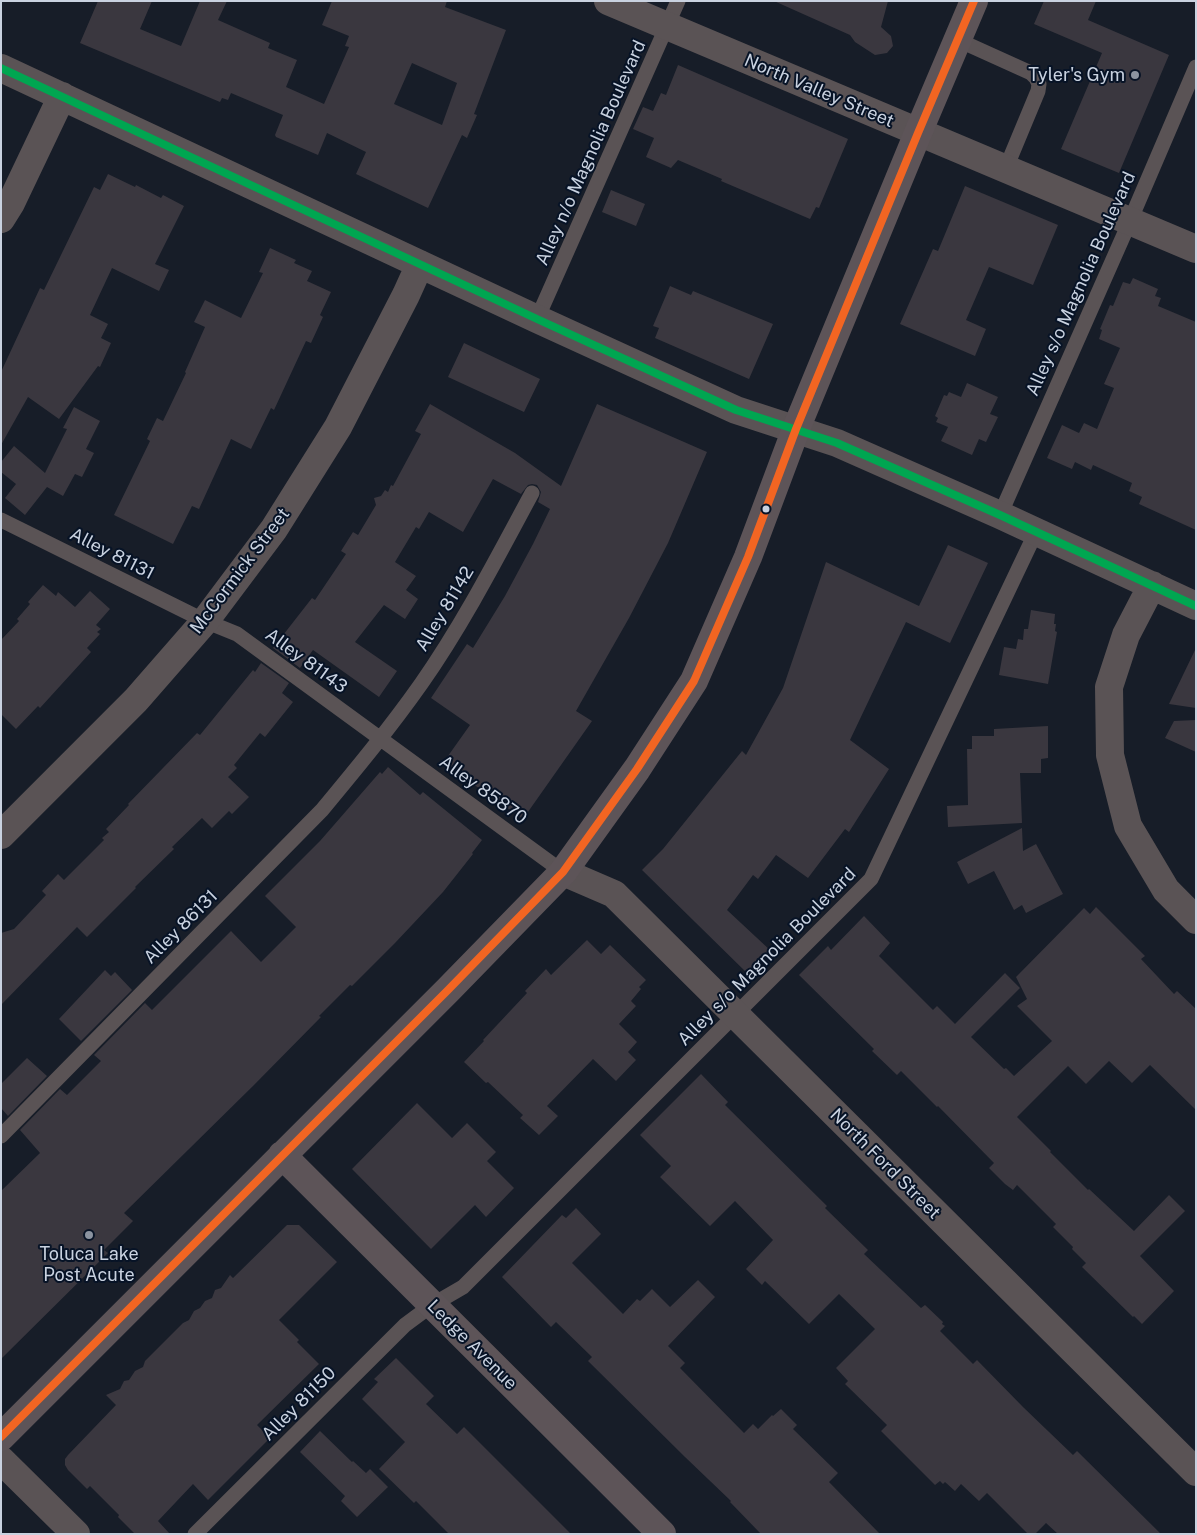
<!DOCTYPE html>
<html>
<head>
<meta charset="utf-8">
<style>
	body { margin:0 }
	#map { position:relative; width:1197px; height:1535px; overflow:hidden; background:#171d28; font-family:"Public Sans",sans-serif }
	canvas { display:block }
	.frame { position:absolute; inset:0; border:2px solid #c9d2e0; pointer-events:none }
</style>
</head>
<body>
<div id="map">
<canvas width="1197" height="1535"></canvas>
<div class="frame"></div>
</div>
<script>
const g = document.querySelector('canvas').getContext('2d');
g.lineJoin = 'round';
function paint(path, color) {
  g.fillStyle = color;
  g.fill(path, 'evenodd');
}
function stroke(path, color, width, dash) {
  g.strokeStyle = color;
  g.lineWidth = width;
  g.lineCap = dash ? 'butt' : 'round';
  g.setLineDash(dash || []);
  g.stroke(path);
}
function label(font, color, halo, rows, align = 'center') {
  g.font = font + ' "Public Sans",sans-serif';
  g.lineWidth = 4;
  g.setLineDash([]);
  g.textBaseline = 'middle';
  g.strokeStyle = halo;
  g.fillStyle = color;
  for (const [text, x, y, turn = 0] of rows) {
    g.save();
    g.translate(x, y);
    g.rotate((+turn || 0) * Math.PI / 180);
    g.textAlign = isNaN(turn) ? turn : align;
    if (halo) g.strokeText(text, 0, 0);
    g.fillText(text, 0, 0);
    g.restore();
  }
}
const building = new Path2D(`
	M 98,1 L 152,1 L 140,29 L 181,46 L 200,1 L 227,1 L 218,20 L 270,43 L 268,48 L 297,60 L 286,87 L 324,104 L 349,47 L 345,46 L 349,36 L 322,25 L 332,1 L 447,1 L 445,7 L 506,30 L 474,114 L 477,115 L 467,138 L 462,135 L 428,208 L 356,174 L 366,152 L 327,133 L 318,155 L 276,137 L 275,135 L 283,115 L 231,93 L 228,100 L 222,98 L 220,102 L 80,43 ZM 412,63 L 457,83 L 442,125 L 394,104 Z
	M 774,1 L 888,1 L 881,27 L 891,36 L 893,46 L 887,53 L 875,55 L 855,42 L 850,35 Z
	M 1044,1 L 1096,1 L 1088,20 L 1169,55 L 1119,173 L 1061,149 L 1102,53 L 1034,24 Z
	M 678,65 L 848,139 L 819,208 L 816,207 L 810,219 L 721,181 L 722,179 L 678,160 L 671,168 L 646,157 L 654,138 L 633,129 L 643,107 L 653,111 L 661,93 L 666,95 Z
	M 108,174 L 135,187 L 136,185 L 161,198 L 163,195 L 184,206 L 155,264 L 169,270 L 159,291 L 112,268 L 90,315 L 108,324 L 101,338 L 111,343 L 100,367 L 98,366 L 59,419 L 28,397 L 1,445 L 1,372 L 40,288 L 44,290 L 94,187 L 100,190 Z
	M 965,186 L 1058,225 L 1033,285 L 989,267 L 966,320 L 986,329 L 975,356 L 900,324 L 933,249 L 938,251 Z
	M 611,190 L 645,204 L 636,226 L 602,212 Z
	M 270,248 L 296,260 L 294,263 L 312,271 L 307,281 L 331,292 L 320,315 L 323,317 L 311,343 L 306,341 L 274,410 L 271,408 L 251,449 L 231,439 L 199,509 L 192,506 L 173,544 L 114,515 L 150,441 L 147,439 L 157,418 L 163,421 L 186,373 L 185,372 L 205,327 L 194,322 L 205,300 L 241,318 L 263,273 L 259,272 Z
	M 1133,278 L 1158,289 L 1155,296 L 1161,298 L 1158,306 L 1196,322 L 1196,530 L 1139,504 L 1142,497 L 1129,491 L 1132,483 L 1093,465 L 1091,470 L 1075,462 L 1072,469 L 1047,458 L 1062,425 L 1079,433 L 1084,423 L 1097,429 L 1114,388 L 1104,384 L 1120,348 L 1099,339 L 1102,330 L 1100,329 L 1110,305 L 1113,306 L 1123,282 L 1130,284 Z
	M 670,286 L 691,295 L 693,291 L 773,324 L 749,379 L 655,338 L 659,328 L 653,326 Z
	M 464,343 L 540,379 L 524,412 L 448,377 Z
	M 967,383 L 998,397 L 990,414 L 998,417 L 986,442 L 979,439 L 972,455 L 941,441 L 948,427 L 936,422 L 938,418 L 935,416 L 944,395 L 947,396 L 949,392 L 961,397 Z
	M 430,404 L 515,453 L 561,486 L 597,404 L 707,452 L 668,543 L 629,618 L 576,711 L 592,721 L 523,819 L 443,763 L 470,725 L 431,698 L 467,644 L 473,648 L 505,596 L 533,544 L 550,509 L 538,502 L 541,492 L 537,485 L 532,484 L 528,485 L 521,494 L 493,479 L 463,532 L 429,512 L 419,529 L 416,527 L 395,562 L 416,576 L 406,590 L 418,599 L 405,619 L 384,605 L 355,642 L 397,671 L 379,697 L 313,650 L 300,668 L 273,648 L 312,598 L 315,600 L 346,554 L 341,551 L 353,532 L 358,535 L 376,505 L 374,498 L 381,496 L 385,490 L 388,492 L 391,485 L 393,486 L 421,434 L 415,431 Z
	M 74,407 L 100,421 L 86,449 L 94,453 L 82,477 L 75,474 L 63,496 L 47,487 L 25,515 L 5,498 L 16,484 L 1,472 L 1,462 L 14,446 L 45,473 L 67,429 L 63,428 Z
	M 948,545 L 988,563 L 950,643 L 906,622 L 850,740 L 889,769 L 849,832 L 845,829 L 808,878 L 776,855 L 758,879 L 753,875 L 727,910 L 771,951 L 749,975 L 642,870 L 663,849 L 742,751 L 746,755 L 783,688 L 826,562 L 919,606 Z
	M 43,585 L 56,596 L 58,592 L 75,607 L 90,591 L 110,609 L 96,625 L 101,629 L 97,632 L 100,634 L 87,648 L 91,652 L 40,708 L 38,706 L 16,729 L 1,714 L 1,640 L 19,621 L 17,619 L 30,604 L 28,602 Z
	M 1031,610 L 1055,614 L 1054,624 L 1056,624 L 1055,631 L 1057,632 L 1048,684 L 999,675 L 1004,647 L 1016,649 L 1018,639 L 1023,640 L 1024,629 L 1028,629 Z
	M 1196,648 L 1196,708 L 1169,704 Z
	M 261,663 L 289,683 L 282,693 L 293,702 L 265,737 L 260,733 L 234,765 L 237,768 L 228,777 L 249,797 L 232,814 L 229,811 L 212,828 L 202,818 L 172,847 L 174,849 L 135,887 L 136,888 L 87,937 L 77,927 L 1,1005 L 1,933 L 14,929 L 46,895 L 42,891 L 58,874 L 64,880 L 104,840 L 102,838 L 109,832 L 106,829 L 129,805 L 128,804 L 197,733 L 200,735 L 253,670 L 255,672 Z
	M 1196,720 L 1196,752 L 1165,738 L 1174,721 Z
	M 1048,726 L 1048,758 L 1041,759 L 1041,773 L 1020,773 L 1022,823 L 948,827 L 947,806 L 968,805 L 967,749 L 972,749 L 972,736 L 994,736 L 994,729 Z
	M 388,767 L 420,795 L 423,792 L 482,840 L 472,853 L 473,854 L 443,892 L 395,943 L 352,986 L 350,985 L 319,1016 L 321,1017 L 253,1086 L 124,1213 L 133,1221 L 104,1250 L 108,1253 L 1,1359 L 1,1191 L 40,1153 L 20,1130 L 60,1089 L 67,1095 L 101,1061 L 94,1055 L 145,1003 L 152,1010 L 231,931 L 261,962 L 296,927 L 265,896 L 320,841 L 380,772 L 382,774 Z
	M 1022,828 L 1023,851 L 1036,844 L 1063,894 L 1026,913 L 1022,905 L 1014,910 L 994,871 L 968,884 L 957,862 Z
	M 1096,907 L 1145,956 L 1141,959 L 1174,994 L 1177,991 L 1196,1009 L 1196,1110 L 1150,1065 L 1132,1083 L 1109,1061 L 1086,1084 L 1068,1066 L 1017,1117 L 1051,1151 L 1050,1152 L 1088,1190 L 1089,1189 L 1134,1231 L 1169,1195 L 1185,1211 L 1140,1256 L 1174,1291 L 1142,1324 L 1134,1316 L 1133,1317 L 1082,1267 L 1086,1263 L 1072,1249 L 1073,1247 L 1053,1227 L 1056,1224 L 1017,1185 L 1013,1190 L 1005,1184 L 989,1168 L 994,1163 L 938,1106 L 937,1107 L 901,1071 L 897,1075 L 872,1051 L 874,1049 L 799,975 L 828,946 L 831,950 L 864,916 L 890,943 L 879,956 L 933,1010 L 937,1006 L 955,1024 L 1005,973 L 1020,988 L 971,1037 L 1004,1069 L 1006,1068 L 1014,1076 L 1052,1041 L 1017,1006 L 1027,999 L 1016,977 L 1084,908 L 1090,914 Z
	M 587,940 L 601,954 L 610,945 L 646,980 L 639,987 L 641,989 L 631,1001 L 636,1006 L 619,1024 L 637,1042 L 628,1052 L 636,1060 L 616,1081 L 593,1059 L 547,1106 L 558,1116 L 539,1135 L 520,1118 L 523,1115 L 488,1082 L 486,1083 L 464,1062 L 484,1041 L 483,1040 L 527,993 L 525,991 L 546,969 L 551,975 Z
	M 105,970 L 111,976 L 115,972 L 132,990 L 81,1041 L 59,1019 Z
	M 27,1058 L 47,1076 L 8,1116 L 1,1108 L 1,1084 Z
	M 701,1074 L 728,1102 L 725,1105 L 827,1206 L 825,1208 L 868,1250 L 864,1254 L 921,1308 L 925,1305 L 943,1322 L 942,1324 L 945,1326 L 940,1331 L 973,1364 L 977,1360 L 1023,1407 L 1073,1455 L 1077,1451 L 1161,1534 L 1058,1534 L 1046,1523 L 1035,1534 L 1028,1534 L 987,1493 L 979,1501 L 961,1484 L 955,1491 L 945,1482 L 943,1484 L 940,1481 L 935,1485 L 881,1431 L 887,1425 L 845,1384 L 848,1381 L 836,1368 L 875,1329 L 839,1294 L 809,1324 L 808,1323 L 765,1281 L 762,1285 L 746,1269 L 773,1240 L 735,1201 L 710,1226 L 660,1177 L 671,1166 L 640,1135 Z
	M 417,1103 L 452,1138 L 467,1123 L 496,1152 L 487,1161 L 514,1188 L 486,1217 L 475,1205 L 431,1249 L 352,1169 Z
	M 576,1208 L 601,1234 L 572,1263 L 623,1314 L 637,1299 L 640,1301 L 652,1289 L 670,1307 L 698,1280 L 715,1297 L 668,1346 L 685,1363 L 680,1368 L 744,1433 L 753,1424 L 758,1429 L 772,1415 L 773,1416 L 781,1409 L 797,1425 L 793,1429 L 838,1473 L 829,1482 L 880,1534 L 761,1534 L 730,1502 L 731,1501 L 685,1457 L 588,1361 L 592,1357 L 556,1322 L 551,1327 L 502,1277 L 562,1215 L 566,1218 Z
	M 287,1225 L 299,1225 L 337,1262 L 279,1320 L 299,1340 L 297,1342 L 319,1364 L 257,1425 L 270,1438 L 208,1500 L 193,1484 L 158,1521 L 170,1534 L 135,1534 L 118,1517 L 119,1515 L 90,1486 L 87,1489 L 68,1470 L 65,1465 L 65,1459 L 68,1455 L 116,1405 L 106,1395 L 120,1389 L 124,1381 L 129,1380 L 135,1371 L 143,1367 L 145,1361 L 183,1323 L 189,1320 L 194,1311 L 200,1308 L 205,1301 L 212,1298 L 215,1290 L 221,1288 L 230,1275 L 233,1278 Z
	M 396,1358 L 434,1396 L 426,1404 L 457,1434 L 464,1427 L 571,1534 L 449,1534 L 416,1501 L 414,1503 L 379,1469 L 405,1442 L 362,1399 L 378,1382 L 374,1379 Z
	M 320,1431 L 352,1462 L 353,1461 L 366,1473 L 370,1469 L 388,1487 L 357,1517 L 341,1501 L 345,1496 L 300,1452 Z`);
const lane = new Path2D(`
	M 958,40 L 1031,73 L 1036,78 L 1039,84 L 1038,91 L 1006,168
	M 537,319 L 678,1
	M 1000,515 L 1130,221 L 1196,67
	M 1,520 L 205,621 L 237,634 L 563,872
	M 1,1136 L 322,810 C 356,769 390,728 421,684 C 463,624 497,558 532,493
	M 195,1534 L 405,1325 L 432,1305 L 463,1287 L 871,879 L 1036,532`);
const street = new Path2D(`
	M 608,1 L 1196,249
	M 1,68 L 537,319 L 736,410 L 837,443 L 1000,515 L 1196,606
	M 1,219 L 11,203 L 62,96
	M 1152,585 L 1126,635 L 1109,687 L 1110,755 L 1128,826 L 1166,890 L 1196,920
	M 1,835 L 136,700 L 205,621 L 274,529 L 338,427 L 406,295 L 420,264
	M 563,872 L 614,894 L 1196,1472
	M 1,1460 L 76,1534`);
const secondary = new Path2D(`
	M 282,1155 L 662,1534
	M 1,1437 L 448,990 L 563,872 L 637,769 L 694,681 L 748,557 L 796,429 L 918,133 L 974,1`);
const bus1 = new Path2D(`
	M 1,68 L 537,319 L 736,410 L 837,443 L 1000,515 L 1196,606`);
const bus2 = new Path2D(`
	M 1,1437 L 448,990 L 563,872 L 637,769 L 694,681 L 748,557 L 796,429 L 918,133 L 974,1`);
const markers = [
	[1135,75,5,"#8b93a0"],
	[766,509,4.5,"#c9d2e0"],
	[89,1235,5,"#8b93a0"]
];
const poiNames = [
	["Tyler's Gym",1125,75],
	["Toluca Lake",89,1254,"center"],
	["Post Acute",89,1275,"center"]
];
const streetNames = [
	["North Valley Street",819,91,23],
	["Alley n/o Magnolia Boulevard",591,153,-66],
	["Alley s/o Magnolia Boulevard",1081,284,-66],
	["Alley 81131",112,554,27],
	["McCormick Street",240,571,-53],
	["Alley 81142",445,609,-59],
	["Alley 81143",306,661,36],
	["Alley 85870",483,790,36],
	["Alley 86131",181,927,-45],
	["Alley s/o Magnolia Boulevard",767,957,-45],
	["North Ford Street",885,1164,45],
	["Ledge Avenue",472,1345,45],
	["Alley 81150",299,1404,-45]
];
paint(building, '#3a373f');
stroke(lane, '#5a5355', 15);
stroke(street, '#5a5355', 28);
stroke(secondary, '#5d5458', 28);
stroke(bus1, '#00a651', 8);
stroke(bus2, '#f26522', 8);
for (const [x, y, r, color] of markers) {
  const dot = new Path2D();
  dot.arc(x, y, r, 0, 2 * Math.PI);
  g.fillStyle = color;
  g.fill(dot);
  stroke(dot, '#071326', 2);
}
label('18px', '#c9d2e0', '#071326', poiNames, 'right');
label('18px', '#c9d2e0', '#071326', streetNames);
</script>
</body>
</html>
